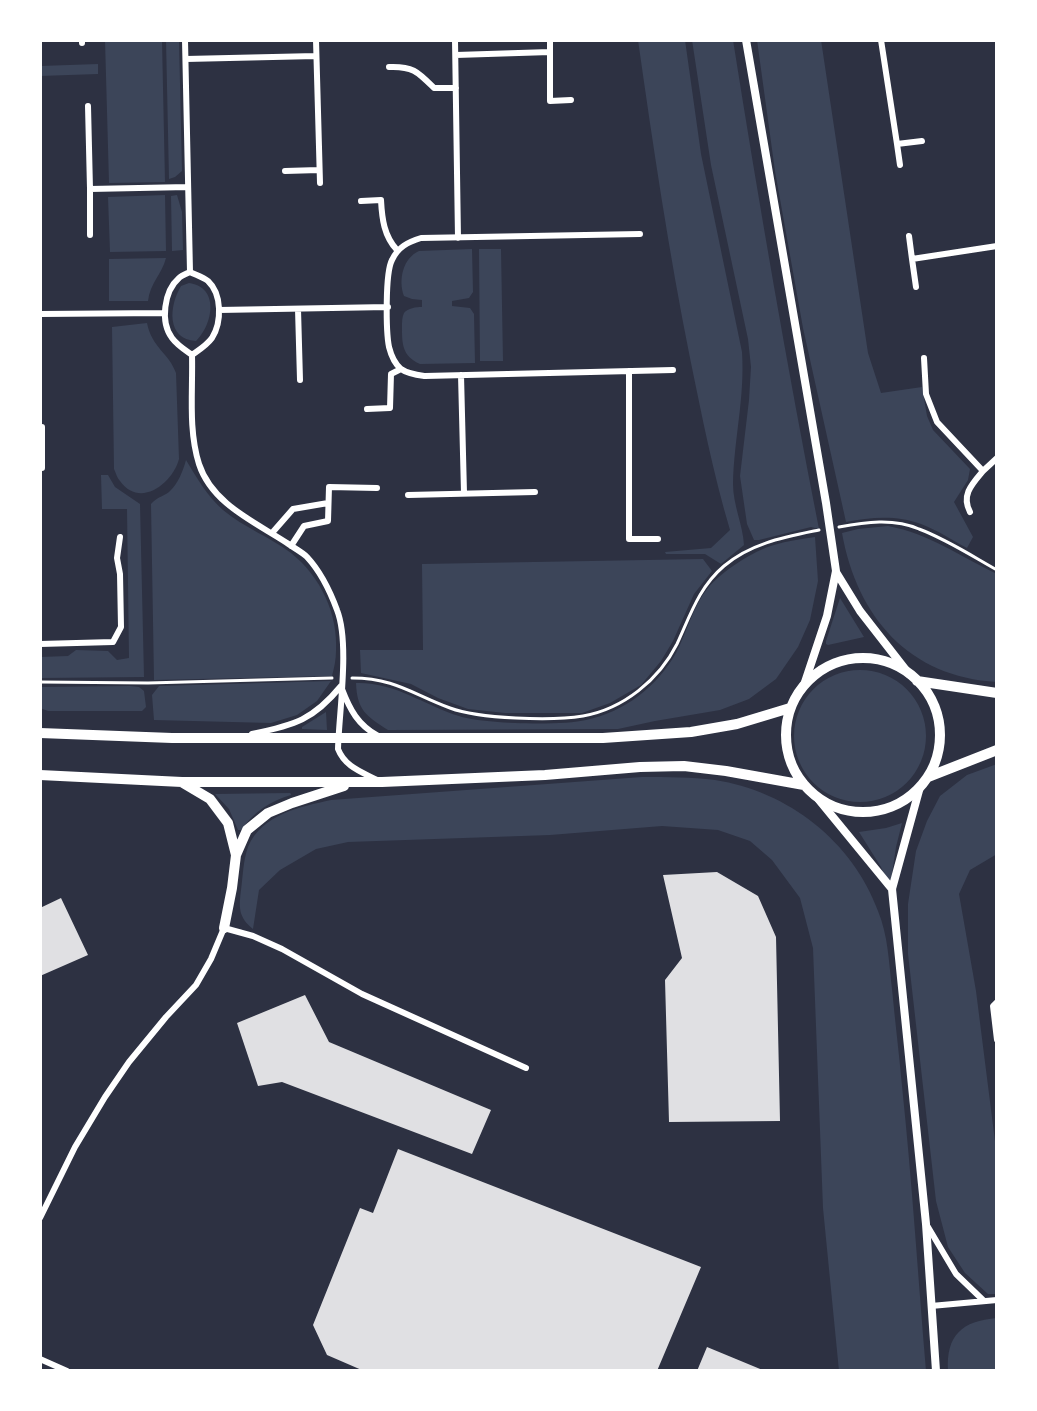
<!DOCTYPE html>
<html>
<head>
<meta charset="utf-8">
<style>
	body { margin:0 }
	#map { position:relative; width:1037px; height:1411px; overflow:hidden; background:#2d3142; font-family:Signika,sans-serif }
	canvas { display:block }
	.frame { position:absolute; inset:0; border:42px solid #fff; pointer-events:none }
</style>
</head>
<body>
<div id="map">
<canvas width="1037" height="1411"></canvas>
<div class="frame"></div>
</div>
<script>
const g = document.querySelector('canvas').getContext('2d');
g.lineJoin = 'round';
function paint(path, color) {
  g.fillStyle = color;
  g.fill(path, 'evenodd');
}
function stroke(path, color, width, dash) {
  g.strokeStyle = color;
  g.lineWidth = width;
  g.lineCap = dash ? 'butt' : 'round';
  g.setLineDash(dash || []);
  g.stroke(path);
}
const green = new Path2D(`
	M 105,40 L 162,40 L 165,182 L 109,183 Z
	M 166,40 L 179,40 L 182,171 L 175,177 L 169,179 Z
	M 638,40 L 685,40 L 701,154 L 742,352 C 745,398 734,438 733,484 C 733,505 743,525 744,545 L 721,564 L 705,554 L 666,554 L 665,552 L 711,548 L 730,530 C 713,473 702,416 690,358 C 669,253 653,146 638,40 Z
	M 692,40 L 733,40 C 759,204 787,366 819,529 L 811,527 L 759,540 L 754,540 L 747,524 L 740,476 L 749,400 L 751,367 L 748,339 L 711,165 Z
	M 757,40 L 821,40 L 868,353 L 881,393 L 922,387 L 927,416 L 933,430 L 970,469 L 968,480 L 954,502 L 973,537 L 967,548 C 952,540 937,530 921,524 C 897,515 871,517 846,522 L 803,328 L 775,171 Z
	M 98,64 L 98,74 L 40,76 L 40,66 Z
	M 165,195 L 166,251 L 110,252 L 108,197 Z
	M 177,195 L 182,212 L 183,250 L 172,251 L 171,196 Z
	M 472,249 L 473,292 L 469,298 L 452,301 L 452,306 L 470,308 L 474,314 L 475,363 L 420,364 C 402,356 402,344 402,326 C 402,322 402,317 404,313 C 408,308 416,307 422,307 L 422,300 L 412,299 L 404,296 C 398,280 403,258 419,251 Z
	M 479,249 L 501,249 L 503,361 L 480,361 Z
	M 166,258 C 162,274 150,283 148,301 L 109,301 L 109,259 Z
	M 189,283 C 220,287 213,325 196,341 C 166,339 169,306 181,286 Z
	M 147,323 C 152,348 169,353 176,373 L 179,459 C 173,483 140,509 120,481 C 117,478 116,473 114,469 L 112,327 Z
	M 186,460 C 197,478 207,496 223,510 C 243,527 270,537 291,553 C 321,577 338,614 336,651 C 336,660 334,668 332,676 L 154,680 L 151,504 C 157,497 162,497 169,492 C 178,484 183,471 186,460 Z
	M 101,475 L 108,475 L 115,487 L 140,504 L 144,677 L 40,678 L 40,657 L 68,656 L 76,650 L 108,651 L 117,660 L 129,658 L 127,509 L 102,509 Z
	M 888,526 C 930,534 959,556 997,574 L 997,682 C 909,677 857,617 842,533 L 858,529 Z
	M 815,537 L 818,581 L 810,620 L 798,647 L 776,679 L 749,699 L 720,710 L 655,721 L 618,729 L 388,730 C 366,716 357,710 356,683 C 396,682 423,705 459,716 C 483,724 561,726 586,720 C 624,712 657,687 676,653 C 687,632 693,606 708,588 C 722,571 753,551 774,545 C 787,541 802,539 815,537 Z
	M 703,559 L 712,571 L 694,594 L 673,641 L 661,661 L 641,685 L 610,703 L 582,713 L 505,713 L 468,709 L 438,698 L 411,684 L 361,673 L 360,650 L 423,650 L 422,564 Z
	M 840,598 L 864,637 L 828,645 L 826,644 L 826,641 Z
	M794 736a66 66 0 1 1 132 0a66 66 0 1 1-132 0Z
	M 331,681 L 317,701 L 297,715 L 271,723 L 154,720 L 152,695 L 159,686 Z
	M 130,686 L 139,687 L 144,691 L 146,707 L 142,711 L 48,711 L 40,708 L 41,687 Z
	M 326,712 L 327,730 L 302,729 L 302,727 Z
	M 997,764 L 997,854 L 970,870 L 959,894 L 976,991 L 997,1157 L 997,1294 L 988,1294 L 965,1273 L 948,1247 L 936,1201 L 908,954 L 908,904 L 916,851 L 927,821 L 940,796 L 967,775 Z
	M 642,777 C 667,777 691,777 715,780 C 788,791 853,842 878,911 C 888,935 889,963 892,989 C 895,1021 899,1053 902,1086 C 912,1181 918,1276 926,1371 L 839,1371 L 823,1208 L 813,948 L 800,898 L 772,860 L 750,841 L 718,830 L 662,826 L 550,835 L 348,842 L 316,849 L 280,870 L 259,890 L 253,929 C 238,917 239,907 241,890 C 243,876 243,861 248,847 C 262,814 300,807 331,800 Z
	M 215,794 L 290,793 L 291,794 L 291,795 C 270,801 254,812 241,830 L 238,830 L 229,809 Z
	M 902,823 L 896,847 L 891,880 L 887,881 L 881,867 L 859,832 L 886,828 Z
	M 997,1318 L 997,1371 L 948,1371 C 946,1335 962,1321 997,1318 Z`);
const building = new Path2D(`
	M 717,872 L 758,896 L 776,937 L 780,1121 L 669,1122 L 665,980 L 682,958 L 663,875 Z
	M 61,898 L 88,955 L 40,976 L 40,908 Z
	M 305,995 L 329,1042 L 491,1110 L 472,1154 L 282,1082 L 258,1086 L 237,1023 Z
	M 398,1149 L 701,1267 L 657,1371 L 364,1371 L 327,1355 L 313,1325 L 360,1208 L 373,1213 Z
	M 707,1347 L 765,1371 L 697,1371 Z`);
const path = new Path2D(`
	M 839,527 C 865,522 894,518 919,529 C 946,539 972,556 997,570
	M 352,678 C 395,678 412,694 450,708 C 479,719 552,721 583,716 C 623,709 659,680 677,644 C 690,616 699,587 724,566 C 751,543 785,537 819,530
	M 40,682 L 148,683 L 332,678`);
const minor = new Path2D(`
	M 82,40 L 82,43
	M 185,40 L 190,272
	M 316,40 L 320,183
	M 455,40 L 458,238
	M 550,40 L 550,101 L 571,100
	M 881,40 L 897,144 L 922,141
	M 456,55 L 550,52
	M 186,59 L 316,56
	M 389,67 C 413,66 418,72 434,88 L 456,88
	M 88,106 L 90,189 L 188,187
	M 897,144 L 900,165
	M 285,171 L 319,170
	M 90,189 L 90,235
	M 361,201 L 381,200 C 382,219 384,236 397,250
	M 640,234 L 421,238 C 408,242 398,247 392,260 C 385,273 386,332 389,347 C 391,355 395,364 401,369 C 408,374 417,375 425,376 L 673,370
	M 909,236 L 912,259 L 997,246
	M 912,259 L 916,287
	M 190,272 C 196,275 203,277 208,281 C 222,294 222,322 212,338 C 207,345 199,350 192,355 C 185,350 177,345 172,338 C 160,322 164,291 179,278 C 181,276 188,273 190,272 Z
	M 298,309 L 300,380
	M 219,310 L 388,307
	M 40,314 L 165,313
	M 192,355 C 193,391 188,429 199,464 C 212,504 255,522 287,543 C 294,548 302,552 307,557 C 321,572 330,591 337,610 C 350,643 339,712 338,749 C 345,767 362,772 377,780
	M 924,358 L 926,394 L 937,422 L 983,471 L 997,458
	M 629,371 L 629,539 L 658,539
	M 461,375 L 464,493
	M 367,409 L 390,408 L 391,374 L 401,369
	M 42,427 L 42,468
	M 408,495 L 535,492
	M 970,512 C 961,495 972,484 983,471
	M 272,533 L 293,509 L 328,503
	M 291,546 L 304,526 L 328,521 L 329,487 L 377,488
	M 40,644 L 113,642 L 121,627 L 120,574 L 117,558 L 120,537
	M 342,689 C 350,710 358,725 378,736
	M 252,734 C 295,725 313,720 341,686
	M 997,1002 L 993,1006 L 997,1040
	M 40,1218 L 75,1147 L 105,1097 L 129,1062 L 166,1017 L 196,985 L 211,959 L 224,928 L 253,936 L 282,949 L 362,994 L 526,1068
	M 928,1227 L 956,1274 L 984,1301
	M 931,1306 L 997,1300
	M 40,1359 L 67,1371`);
const tertiary = new Path2D(`
	M 746,40 L 826,503 L 836,571 L 827,616 L 804,685
	M 836,572 L 860,611 L 909,674
	M 920,787 L 892,889 L 926,1224 L 936,1371
	M 819,800 L 892,889`);
const trunk = new Path2D(`
	M786 735a77 77 0 1 1 154 0a77 77 0 1 1-154 0Z
	M 917,681 L 997,693
	M 40,733 L 172,738 L 603,738 L 691,732 L 737,724 L 790,708
	M 40,775 L 182,782 L 382,782 L 545,775 L 640,767 L 684,766 L 726,771 L 804,785
	M 928,777 L 997,750
	M 183,783 L 210,799 L 228,823 L 236,855
	M 224,928 L 232,888 L 236,855 L 247,830 L 268,813 L 292,803 L 344,786`);
paint(green, '#3c4559');
paint(building, '#e0e0e3');
stroke(path, '#fff', 3);
stroke(minor, '#fff', 6);
stroke(tertiary, '#fff', 8);
stroke(trunk, '#fff', 10);
</script>
</body>
</html>
